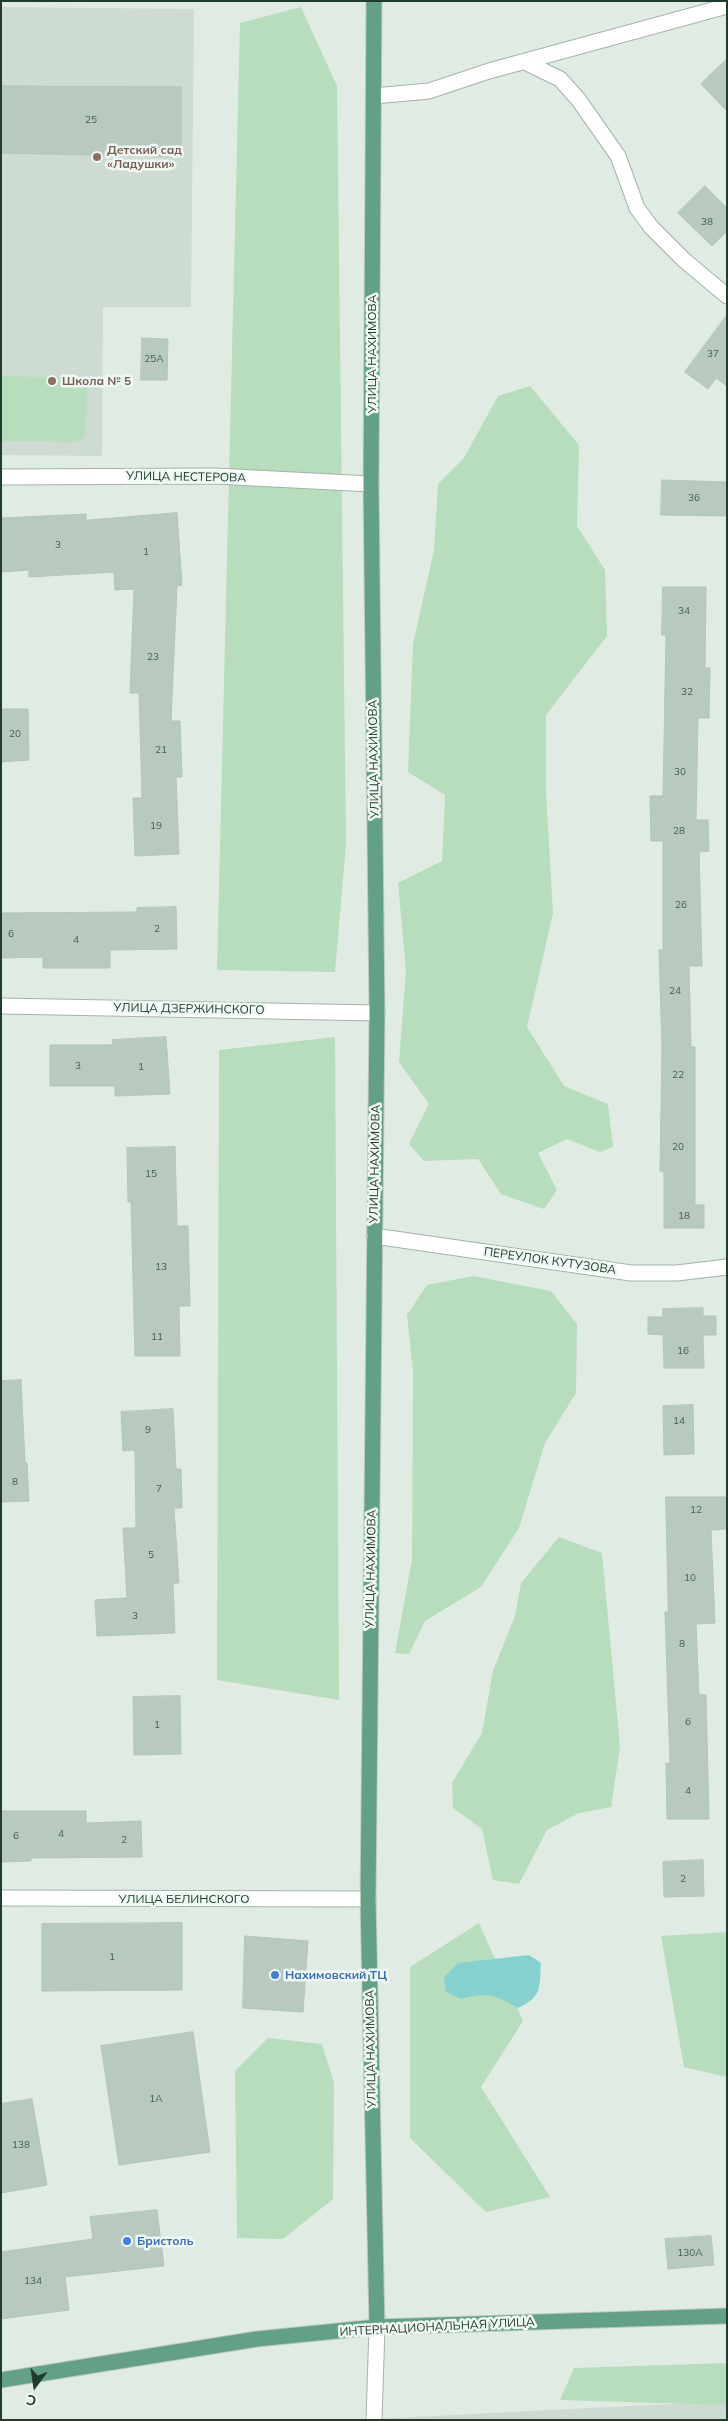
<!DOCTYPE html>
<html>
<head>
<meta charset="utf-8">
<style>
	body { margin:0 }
	#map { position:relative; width:728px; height:2421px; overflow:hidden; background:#e0ebe4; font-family:Mulish,sans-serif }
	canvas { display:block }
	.frame { position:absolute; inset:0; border:2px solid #203c2f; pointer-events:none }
	.north { position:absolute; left:10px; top:2361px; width:50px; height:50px; -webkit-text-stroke:4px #f0f8f3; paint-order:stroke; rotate:194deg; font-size:14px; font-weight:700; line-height:20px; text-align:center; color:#203c2f }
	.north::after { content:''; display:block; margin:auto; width:18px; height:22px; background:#203c2f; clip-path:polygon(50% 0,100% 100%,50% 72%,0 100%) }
</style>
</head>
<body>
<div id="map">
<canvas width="728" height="2421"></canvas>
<div class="frame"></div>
<div class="north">С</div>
</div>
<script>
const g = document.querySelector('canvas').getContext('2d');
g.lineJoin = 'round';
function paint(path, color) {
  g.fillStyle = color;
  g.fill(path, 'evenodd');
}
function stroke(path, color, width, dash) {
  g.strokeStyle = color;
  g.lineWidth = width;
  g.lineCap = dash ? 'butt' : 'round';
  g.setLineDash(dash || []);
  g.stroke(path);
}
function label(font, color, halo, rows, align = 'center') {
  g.font = font + ' Mulish,sans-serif';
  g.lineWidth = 5;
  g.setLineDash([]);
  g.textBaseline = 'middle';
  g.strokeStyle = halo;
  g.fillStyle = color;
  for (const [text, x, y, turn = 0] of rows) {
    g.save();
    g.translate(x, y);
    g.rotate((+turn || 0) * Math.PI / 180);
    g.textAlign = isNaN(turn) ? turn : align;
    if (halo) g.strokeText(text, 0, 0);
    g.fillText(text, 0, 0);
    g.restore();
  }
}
const built = new Path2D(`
	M 1,7 L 194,9 L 191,307 L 103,307 L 102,456 L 1,455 Z
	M 727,2401 L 727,2420 L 374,2420 L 374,2419 Z`);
const green = new Path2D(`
	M 301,7 L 337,86 L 346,844 L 335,972 L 217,970 L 240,23 Z
	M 1,376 L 85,378 L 87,384 L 86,432 L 83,440 L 76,442 L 1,441 Z
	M 530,386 L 579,445 L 577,526 L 605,570 L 607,636 L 546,715 L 546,793 L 553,913 L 527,1027 L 564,1086 L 608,1104 L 613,1147 L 600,1152 L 567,1139 L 538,1153 L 557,1190 L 544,1209 L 501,1194 L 478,1159 L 424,1161 L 409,1144 L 429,1104 L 399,1062 L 406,971 L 398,883 L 442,861 L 445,795 L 408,772 L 413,644 L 434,550 L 438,484 L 464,458 L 498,396 Z
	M 335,1037 L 339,1700 L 217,1680 L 219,1050 Z
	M 473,1276 L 551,1291 L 577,1324 L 576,1393 L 545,1443 L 519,1528 L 481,1587 L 425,1621 L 409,1654 L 395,1653 L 412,1559 L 413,1371 L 407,1315 L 427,1285 Z
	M 559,1537 L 602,1553 L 620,1747 L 611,1807 L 579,1813 L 547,1830 L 519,1884 L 493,1880 L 482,1829 L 453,1808 L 452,1783 L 482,1733 L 493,1671 L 515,1616 L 521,1583 Z
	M 479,1923 L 523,2021 L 481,2087 L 550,2197 L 486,2212 L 410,2138 L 410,1967 Z
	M 727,1932 L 727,2077 L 684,2067 L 661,1936 Z
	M 268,2038 L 322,2044 L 334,2083 L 333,2199 L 283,2239 L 237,2238 L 235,2071 Z
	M 727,2363 L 727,2405 L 560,2400 L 574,2368 Z`);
const water = new Path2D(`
	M 529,1955 L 541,1963 C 539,1988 543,1996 518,2008 C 497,1995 485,1992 461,1999 L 446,1992 L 444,1977 L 458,1963 Z`);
const building = new Path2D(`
	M 727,59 L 727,111 L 701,84 Z
	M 1,86 L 181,87 L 181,157 L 1,153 Z
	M 705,186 L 727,208 L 727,231 L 712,246 L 678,213 Z
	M 727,315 L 727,386 L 716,378 L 708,389 L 685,372 Z
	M 142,338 L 168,339 L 167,380 L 141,380 Z
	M 662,480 L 727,482 L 727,516 L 661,515 Z
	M 177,513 L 182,585 L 177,586 L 171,721 L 180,721 L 182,777 L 176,777 L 179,854 L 135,856 L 133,798 L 142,798 L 139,693 L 130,693 L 134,589 L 115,590 L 114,572 L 29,577 L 29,570 L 1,572 L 1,518 L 86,514 L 86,520 Z
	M 663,587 L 706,587 L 705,668 L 710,668 L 709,718 L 698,718 L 696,820 L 708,820 L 709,851 L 699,852 L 702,966 L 689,966 L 691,1047 L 695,1047 L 695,1205 L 704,1205 L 704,1228 L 664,1228 L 664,1172 L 660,1171 L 662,1048 L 659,950 L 663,950 L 663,841 L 651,841 L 650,796 L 663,796 L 666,635 L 662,635 Z
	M 1,709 L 28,709 L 29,760 L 1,762 Z
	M 176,907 L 177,949 L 110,950 L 110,968 L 43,968 L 43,957 L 1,958 L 1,913 L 137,912 L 137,908 Z
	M 166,1037 L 170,1094 L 115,1096 L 115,1086 L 50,1086 L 50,1045 L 113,1045 L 112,1040 Z
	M 175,1147 L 177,1226 L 188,1226 L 190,1306 L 179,1306 L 180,1356 L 135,1356 L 131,1201 L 128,1202 L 127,1148 Z
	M 703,1308 L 703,1316 L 716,1316 L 716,1335 L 703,1335 L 704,1368 L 664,1368 L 663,1335 L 648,1334 L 648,1317 L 663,1317 L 663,1309 Z
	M 21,1380 L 25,1463 L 27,1463 L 29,1501 L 1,1502 L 1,1381 Z
	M 693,1405 L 694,1454 L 664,1455 L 663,1406 Z
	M 173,1409 L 176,1469 L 181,1469 L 182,1508 L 174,1508 L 179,1583 L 173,1583 L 175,1633 L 97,1636 L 95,1600 L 127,1598 L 123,1528 L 136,1528 L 135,1450 L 123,1451 L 121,1412 Z
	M 666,1497 L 726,1497 L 727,1529 L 711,1530 L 715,1623 L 696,1624 L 699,1695 L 706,1695 L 709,1819 L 667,1819 L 666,1763 L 670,1763 L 665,1612 L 668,1612 Z
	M 180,1696 L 181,1754 L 134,1755 L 133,1697 Z
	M 1,1811 L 86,1811 L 86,1823 L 141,1821 L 142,1857 L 31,1858 L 31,1861 L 1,1862 Z
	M 703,1860 L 704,1896 L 664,1897 L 663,1862 Z
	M 182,1923 L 182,1990 L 42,1991 L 42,1924 Z
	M 245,1936 L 308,1941 L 303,2012 L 243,2008 Z
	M 193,2032 L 210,2152 L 119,2165 L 101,2046 Z
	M 32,2099 L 47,2185 L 1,2193 L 1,2104 Z
	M 157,2210 L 164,2266 L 65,2277 L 69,2310 L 1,2319 L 1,2252 L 93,2239 L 90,2217 Z
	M 711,2236 L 714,2265 L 668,2269 L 665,2239 Z`);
const minor = new Path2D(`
	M 525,62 L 560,79 L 578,99 L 618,156 L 637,208 L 651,227 L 684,260 L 727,296
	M 374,96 L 429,91 L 489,71 L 727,6
	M 1,477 L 215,476 L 371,484
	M 1,1006 L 377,1013
	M 374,1236 L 631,1273 L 677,1273 L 727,1267
	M 1,1898 L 368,1899
	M 374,2420 L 377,2327`);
const major = new Path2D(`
	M 374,1 L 371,484 L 377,1013 L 368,1899 L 377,2327
	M 1,2380 L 257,2339 L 377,2327 L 727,2316`);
const markers = [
	[97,157,5,"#8d6e63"],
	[52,381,5,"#8d6e63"],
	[275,1975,5,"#3f7fe0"],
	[127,2241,5,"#3f7fe0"]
];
const numberNames = [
	["25",91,120],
	["38",707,222],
	["37",713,354],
	["25А",154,359],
	["36",694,498],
	["3",58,545],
	["1",146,552],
	["34",684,611],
	["23",153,657],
	["32",687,692],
	["20",15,734],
	["21",161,750],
	["30",680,772],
	["19",156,826],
	["28",679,831],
	["26",681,905],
	["2",157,929],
	["6",11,934],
	["4",76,940],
	["24",675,991],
	["3",78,1066],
	["1",141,1067],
	["22",678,1075],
	["20",678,1147],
	["15",151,1174],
	["18",684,1216],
	["13",161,1267],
	["11",157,1337],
	["16",683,1351],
	["14",679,1421],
	["9",148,1430],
	["8",15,1482],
	["7",159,1489],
	["12",696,1510],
	["5",151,1555],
	["10",690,1578],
	["3",135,1616],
	["8",682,1644],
	["6",688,1722],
	["1",157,1725],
	["4",688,1791],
	["4",61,1834],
	["6",16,1836],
	["2",124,1840],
	["2",683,1879],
	["1",112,1957],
	["1А",156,2099],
	["138",21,2145],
	["130А",690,2253],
	["134",33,2281]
];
const educationNames = [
	["Детский сад",107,150],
	["«Ладушки»",107,164],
	["Школа № 5",62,381]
];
const streetNames = [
	["УЛИЦА НАХИМОВА",372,354,-90],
	["УЛИЦА НЕСТЕРОВА",186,477,1],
	["УЛИЦА НАХИМОВА",374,759,-91],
	["УЛИЦА ДЗЕРЖИНСКОГО",189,1009,1],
	["УЛИЦА НАХИМОВА",375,1164,-89],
	["ПЕРЕУЛОК КУТУЗОВА",550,1261,8],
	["УЛИЦА НАХИМОВА",371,1569,-89],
	["УЛИЦА БЕЛИНСКОГО",184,1899],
	["УЛИЦА НАХИМОВА",371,2049,-91],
	["ИНТЕРНАЦИОНАЛЬНАЯ УЛИЦА",437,2327,-3]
];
const shopNames = [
	["Нахимовский ТЦ",285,1975],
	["Бристоль",137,2241]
];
paint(built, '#cedbd3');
paint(green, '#b8ddbc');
paint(water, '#86d1d0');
paint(building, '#b8c9bf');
stroke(building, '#b2c5ba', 1);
stroke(minor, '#a3b3aa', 17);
stroke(major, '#c1c8c5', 17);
stroke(minor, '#fff', 15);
stroke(major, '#63a187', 15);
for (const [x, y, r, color] of markers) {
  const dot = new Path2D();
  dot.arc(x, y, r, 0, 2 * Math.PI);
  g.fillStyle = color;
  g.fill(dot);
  stroke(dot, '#f0f8f3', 2);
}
label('10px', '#465f53', null, numberNames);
label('bold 12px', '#785e54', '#f0f8f3', educationNames, 'left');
label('12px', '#203c2f', '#f0f8f3', streetNames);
label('bold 12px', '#366cbe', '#f0f8f3', shopNames, 'left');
</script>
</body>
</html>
